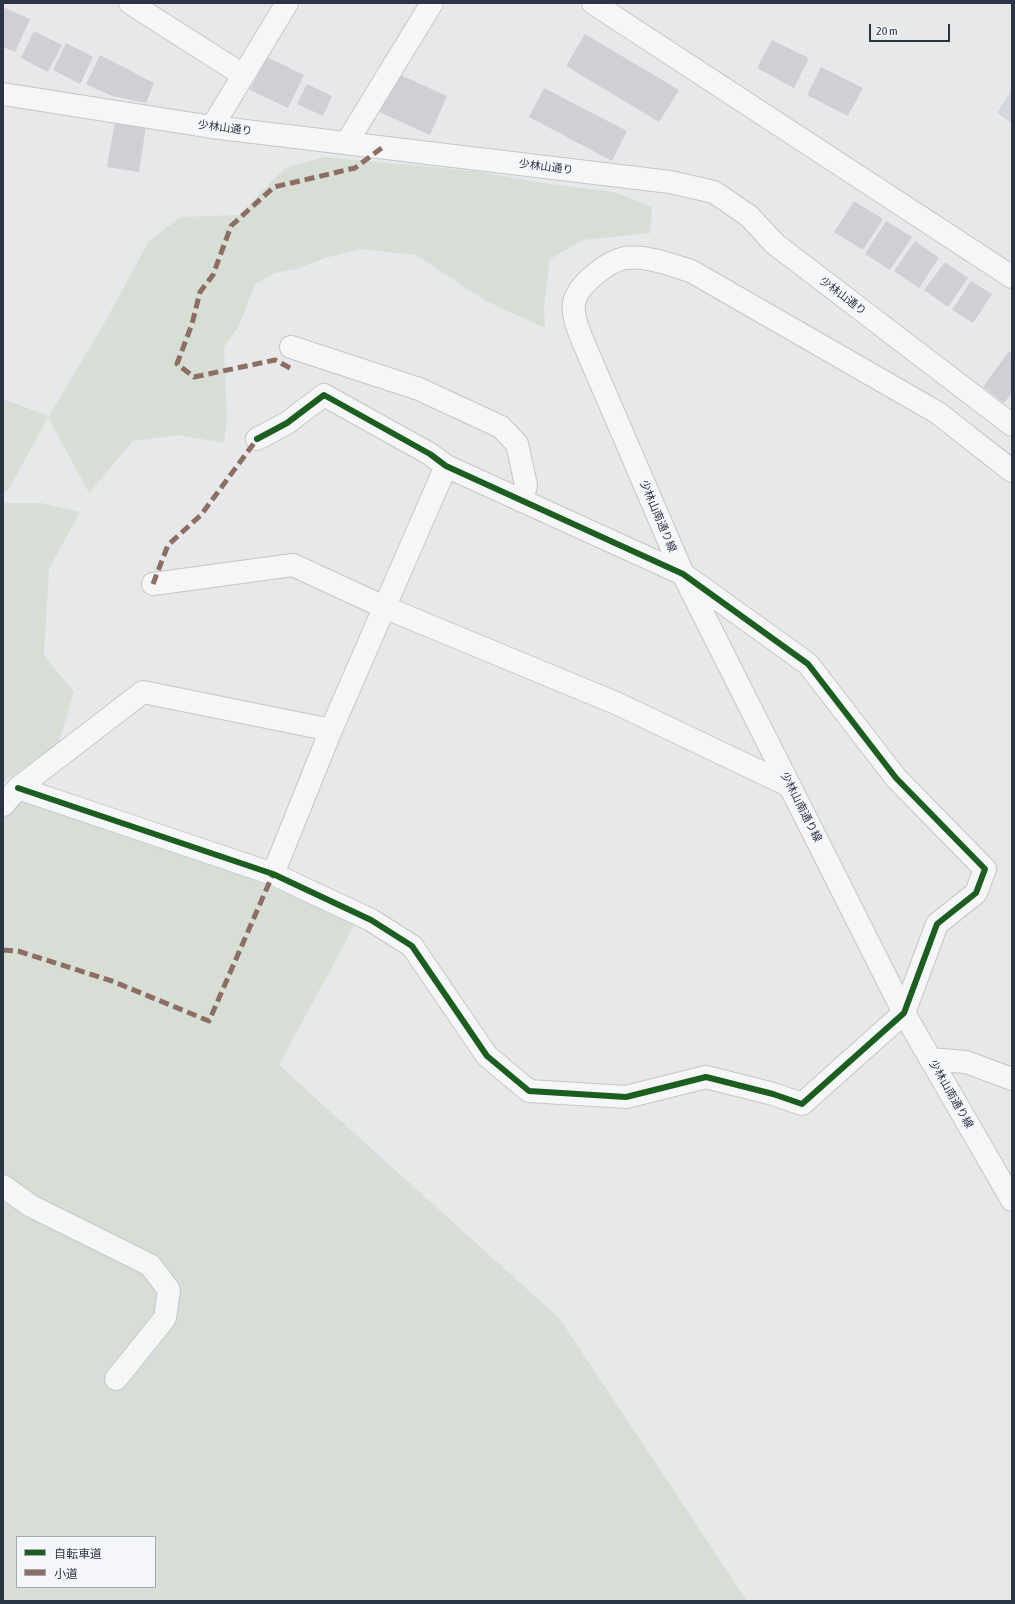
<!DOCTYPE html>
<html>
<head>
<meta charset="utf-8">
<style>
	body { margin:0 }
	#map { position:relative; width:1015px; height:1604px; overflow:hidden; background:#e6e8ea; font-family:"Asap Condensed","Noto Sans JP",sans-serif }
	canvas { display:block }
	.frame { position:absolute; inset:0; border:4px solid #2b3445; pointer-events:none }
	.legend { position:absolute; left:16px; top:1536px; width:140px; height:52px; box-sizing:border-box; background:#f4f6f9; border:1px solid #a4a8b1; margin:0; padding:5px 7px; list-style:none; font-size:12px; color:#2b3445 }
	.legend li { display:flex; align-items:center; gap:8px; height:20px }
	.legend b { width:20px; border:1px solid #a4a8b1 }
	.scale { position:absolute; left:869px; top:24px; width:81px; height:18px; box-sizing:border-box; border:2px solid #2b3445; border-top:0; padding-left:5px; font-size:12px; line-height:14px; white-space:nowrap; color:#2b3445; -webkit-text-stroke:3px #f4f6f9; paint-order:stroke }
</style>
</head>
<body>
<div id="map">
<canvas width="1015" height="1604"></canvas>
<div class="frame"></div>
<ul class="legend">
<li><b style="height:5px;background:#1b5e20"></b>自転車道</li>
<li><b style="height:5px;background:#8d6e63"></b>小道</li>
</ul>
<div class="scale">20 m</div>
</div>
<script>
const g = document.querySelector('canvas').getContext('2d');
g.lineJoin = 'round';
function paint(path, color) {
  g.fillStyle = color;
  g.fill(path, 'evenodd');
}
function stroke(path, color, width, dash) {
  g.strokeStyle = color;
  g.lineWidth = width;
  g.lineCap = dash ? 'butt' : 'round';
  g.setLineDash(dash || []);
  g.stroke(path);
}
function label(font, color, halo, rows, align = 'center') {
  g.font = font + ' "Asap Condensed","Noto Sans JP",sans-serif';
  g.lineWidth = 3.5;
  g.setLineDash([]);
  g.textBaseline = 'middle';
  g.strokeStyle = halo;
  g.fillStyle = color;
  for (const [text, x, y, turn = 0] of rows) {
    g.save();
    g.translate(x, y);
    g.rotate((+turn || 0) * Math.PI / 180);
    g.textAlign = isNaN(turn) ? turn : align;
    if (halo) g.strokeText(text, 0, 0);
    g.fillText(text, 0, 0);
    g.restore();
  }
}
const built = new Path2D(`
	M 1012,90 L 1012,123 L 997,113 Z`);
const green = new Path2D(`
	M 323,157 L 475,171 L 548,184 L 614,192 L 652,207 L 650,233 L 583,240 L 550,259 L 544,306 L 545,328 L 486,301 L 416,255 L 361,249 L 325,258 L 297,269 L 275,273 L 255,284 L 239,326 L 224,347 L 227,418 L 224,443 L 178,435 L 133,441 L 89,493 L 48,417 L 9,489 L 3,493 L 3,399 L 49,416 L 106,320 L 149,241 L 180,217 L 239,215 L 285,168 Z
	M 3,503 L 41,503 L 80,512 L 49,569 L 44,655 L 74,692 L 58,745 L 3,782 Z
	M 3,791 L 257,881 L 355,924 L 279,1065 L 560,1319 L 747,1601 L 3,1601 ZM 17,1537 L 155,1537 L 155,1587 L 17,1587 Z`);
const building = new Path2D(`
	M 3,7 L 30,19 L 15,52 L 3,47 Z
	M 34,31 L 62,45 L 48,72 L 21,58 Z
	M 585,34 L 679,90 L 659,122 L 566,66 Z
	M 772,40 L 809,58 L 794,88 L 757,68 Z
	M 66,43 L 93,57 L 80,84 L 53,70 Z
	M 100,55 L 154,83 L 146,103 L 112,96 L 86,84 Z
	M 267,57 L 304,75 L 288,108 L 250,90 Z
	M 821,67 L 863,88 L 848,116 L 807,95 Z
	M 396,73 L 447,96 L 430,135 L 379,112 Z
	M 307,84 L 332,96 L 323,116 L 297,104 Z
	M 544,88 L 627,131 L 612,161 L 529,117 Z
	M 115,121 L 146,126 L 139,172 L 107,167 Z
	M 854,201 L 883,219 L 863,250 L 834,232 Z
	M 886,221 L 912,237 L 890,270 L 865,254 Z
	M 915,241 L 939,258 L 919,288 L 894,271 Z
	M 945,262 L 968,278 L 948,307 L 924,290 Z
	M 971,281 L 992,294 L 973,323 L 952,310 Z
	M 1009,351 L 1012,354 L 1012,393 L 1004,403 L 983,387 Z`);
const minor = new Path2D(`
	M 130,3 L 243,75
	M 593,3 L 1012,277
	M 3,94 L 212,127 L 670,182 L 714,192 L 749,216 L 775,244 L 1012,425
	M 212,127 L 287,3
	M 347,142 L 432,3
	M 291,347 L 419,389 L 501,427 L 517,444 L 526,485 L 522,501
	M 1012,471 L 938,413 L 691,271 C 671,265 647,255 625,258 C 607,262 578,284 574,303 C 572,317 579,331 584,344 L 683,574 L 904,1013 L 1012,1200
	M 153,584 L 293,565 L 384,607 L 618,704 L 790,786
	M 18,788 L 273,874 L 371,920 L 412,946 L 487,1056 L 529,1091 L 626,1097 L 706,1077 L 773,1094 L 802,1104 L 904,1013 L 937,924 L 976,893 L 985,869 L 896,778 L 808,664 L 683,574 L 446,466 L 430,454 L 324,395 L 287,423 L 257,439
	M 3,805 L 18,788 L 143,692 L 331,730
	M 273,874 L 331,730 L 446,466
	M 930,1059 L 966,1062 L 1012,1079
	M 3,1186 L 31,1206 L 150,1265 L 169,1290 L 165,1318 L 116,1379`);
const quiet = new Path2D(`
	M 290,368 L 275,360 L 194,377 L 177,364 L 192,324 L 200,292 L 213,275 L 231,226 L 274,187 L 355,168 L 383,147
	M 153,584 L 168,545 L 201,515 L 257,439
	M 3,950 L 18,951 L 112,981 L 209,1021 L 273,874`);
const cycleway = new Path2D(`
	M 18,788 L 273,874 L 371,920 L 412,946 L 487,1056 L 529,1091 L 626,1097 L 706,1077 L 773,1094 L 802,1104 L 904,1013 L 937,924 L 976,893 L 985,869 L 896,778 L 808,664 L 683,574 L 446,466 L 430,454 L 324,395 L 287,423 L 257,439`);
const streetNames = [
	["少林山通り",225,128,7],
	["少林山通り",546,167,7],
	["少林山通り",843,296,37],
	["少林山南通り線",658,516,67],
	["少林山南通り線",801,807,63],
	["少林山南通り線",951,1094,60]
];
paint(built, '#d4d7dd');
paint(green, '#d6ded6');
paint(building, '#ced0d3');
stroke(minor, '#c4c6c8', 24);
stroke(minor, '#f5f6f7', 22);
stroke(quiet, '#8d6e63', 5, [10, 5]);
stroke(cycleway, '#1b5e20', 6);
label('11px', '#2b3445', '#f4f6f9', streetNames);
</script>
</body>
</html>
